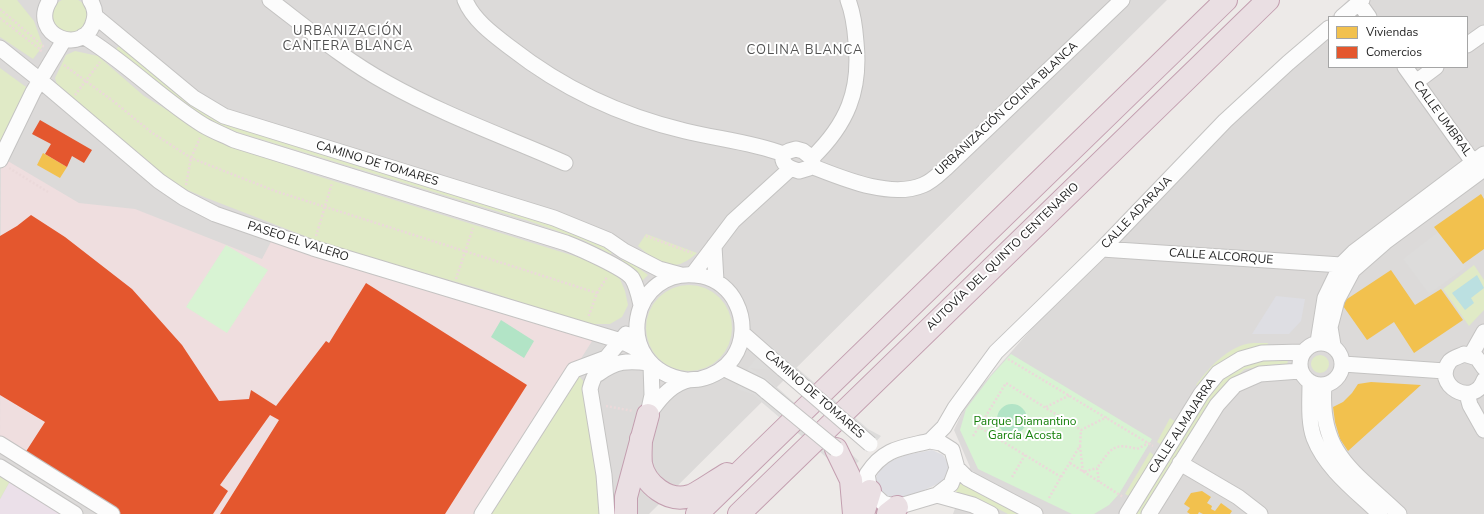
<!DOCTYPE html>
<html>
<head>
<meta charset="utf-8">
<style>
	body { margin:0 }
	#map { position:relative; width:1484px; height:514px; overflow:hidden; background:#edeae8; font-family:"Nunito Sans",sans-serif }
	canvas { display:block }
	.legend { position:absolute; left:1328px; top:16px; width:140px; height:52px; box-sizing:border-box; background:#fff; border:1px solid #a5a5a5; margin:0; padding:5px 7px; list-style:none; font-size:12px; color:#1f1f1f }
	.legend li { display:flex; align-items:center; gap:8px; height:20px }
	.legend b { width:20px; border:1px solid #a5a5a5 }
</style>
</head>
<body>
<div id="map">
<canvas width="1484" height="514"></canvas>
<ul class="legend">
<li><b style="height:11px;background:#f2c14e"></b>Viviendas</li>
<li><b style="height:11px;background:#e4572e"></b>Comercios</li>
</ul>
</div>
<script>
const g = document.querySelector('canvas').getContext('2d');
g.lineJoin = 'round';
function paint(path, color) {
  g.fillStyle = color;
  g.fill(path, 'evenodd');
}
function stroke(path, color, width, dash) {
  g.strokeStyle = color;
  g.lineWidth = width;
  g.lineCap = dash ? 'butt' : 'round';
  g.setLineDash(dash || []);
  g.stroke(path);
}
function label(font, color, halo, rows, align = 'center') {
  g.font = font + ' "Nunito Sans",sans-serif';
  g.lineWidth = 4;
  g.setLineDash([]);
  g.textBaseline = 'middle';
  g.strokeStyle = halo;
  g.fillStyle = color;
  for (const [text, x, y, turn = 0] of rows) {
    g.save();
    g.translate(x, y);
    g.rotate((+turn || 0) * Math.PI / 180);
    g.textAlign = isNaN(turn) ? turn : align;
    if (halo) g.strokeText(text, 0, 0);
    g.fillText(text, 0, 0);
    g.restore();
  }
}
const residential = new Path2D(`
	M 0,0 L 1167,0 L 649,514 L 0,514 Z
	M 1348,0 L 1484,0 L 1484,514 L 953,514 L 970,467 L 954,430 L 967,402 L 1102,249 L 1329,19 L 1329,67 L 1467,67 L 1467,17 L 1331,17 Z`);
const commercial = new Path2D(`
	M 1,157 L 79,203 L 135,209 L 262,259 L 274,236 L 594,338 L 483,514 L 112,514 L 0,443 Z`);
const industrial = new Path2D(`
	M 10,481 L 61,514 L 0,514 L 0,499 Z`);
const grass = new Path2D(`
	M52 16a18 18 0 1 1 36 0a18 18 0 1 1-36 0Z
	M 0,0 L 17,0 L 34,21 L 43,46 L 33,59 L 0,37 Z
	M 119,46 L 180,95 L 583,234 L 613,250 L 611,254 L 583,240 L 529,221 L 234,131 L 204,117 L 179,101 L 115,50 Z
	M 75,51 L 98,56 L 144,96 L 215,139 L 311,174 L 600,264 L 620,279 L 625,291 L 628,305 L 622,317 L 610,324 L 586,324 L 481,289 L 333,247 L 204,197 L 159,178 L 57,85 L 55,78 L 66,55 Z
	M 0,68 L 33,92 L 0,165 Z
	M 646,234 L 697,253 C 673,275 659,264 638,246 Z
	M 623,257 L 648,275 L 642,281 L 635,271 L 622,261 Z
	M 1474,265 L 1484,280 L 1484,310 L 1469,326 L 1443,289 Z
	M646 328a43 43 0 1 1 86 0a43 43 0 1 1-86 0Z
	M 1268,343 L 1267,347 C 1235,348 1218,362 1199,387 L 1196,385 C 1208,369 1221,354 1240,346 C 1248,342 1259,343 1268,343 Z
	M1311 364a9 9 0 1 1 18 0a9 9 0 1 1-18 0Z
	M 1266,359 L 1288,360 L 1287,365 L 1278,364 L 1245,369 L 1218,392 L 1143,514 L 1134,514 L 1213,388 L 1240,366 Z
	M 574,370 L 590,389 L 606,514 L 483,514 Z
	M 1170,418 L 1176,422 L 1162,445 L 1157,442 Z
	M 1150,452 L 1155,456 L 1131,497 L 1125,494 Z
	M 0,476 L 10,481 L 0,499 Z
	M 962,479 L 979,494 L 1022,514 L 1008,514 L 977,498 L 955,494 Z`);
const park = new Path2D(`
	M 226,245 L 268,270 L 227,333 L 186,307 Z
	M 1011,354 L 1152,439 L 1119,494 L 1109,505 L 1094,514 L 1072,514 L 978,469 L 960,430 L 966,409 L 991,376 Z`);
const pitch = new Path2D(`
	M 501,320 L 534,341 L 524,358 L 491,337 Z
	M997 419a15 15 0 1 1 30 0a15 15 0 1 1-30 0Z`);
const parking = new Path2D(`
	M 1438,232 L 1466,267 L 1429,294 L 1403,259 Z
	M 768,343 L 868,429 L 881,436 L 867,452 L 772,370 L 750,368 L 770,381 L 859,461 L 841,478 L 833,463 L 752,394 L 737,389 L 749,367 Z`);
const plaza = new Path2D(`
	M 1276,296 L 1305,299 L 1301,321 L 1289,334 L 1252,334 Z
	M 932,450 L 943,455 L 949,464 L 947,475 L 942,482 L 913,495 L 888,498 L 877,488 L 875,479 L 883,464 L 906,455 Z`);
const water = new Path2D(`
	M 1477,275 L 1484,288 L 1471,298 L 1474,303 L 1465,310 L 1452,293 Z`);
const homes = new Path2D(`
	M 43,153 L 67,167 L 60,178 L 37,165 Z
	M 1481,194 L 1484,199 L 1484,249 L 1463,264 L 1434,227 Z
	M 1391,270 L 1415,305 L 1441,289 L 1463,320 L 1414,353 L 1394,322 L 1367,340 L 1341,303 Z
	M 1371,382 L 1421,385 L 1348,451 L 1340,439 L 1335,422 L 1333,407 L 1343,402 L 1352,393 L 1358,384 Z
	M 1202,491 L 1211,497 L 1207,503 L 1212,506 L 1211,509 L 1215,511 L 1221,503 L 1232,511 L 1230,514 L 1203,514 L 1199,512 L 1198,514 L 1190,514 L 1187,512 L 1190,508 L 1184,504 L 1191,493 Z`);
const shops = new Path2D(`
	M 40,120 L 92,150 L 84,163 L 72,156 L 67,167 L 45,154 L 51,144 L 32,134 Z
	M 31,215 L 65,237 L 132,289 L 182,345 L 219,401 L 249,399 L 251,390 L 276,406 L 326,341 L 329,343 L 366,283 L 527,385 L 445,514 L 220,514 L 279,420 L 270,415 L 220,485 L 228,491 L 213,514 L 120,514 L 25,453 L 45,422 L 0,395 L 0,236 L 17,226 Z`);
const path = new Path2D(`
	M 0,9 L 43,46 L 42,48
	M 0,18 L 41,50 L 40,52
	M 64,65 L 113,101 L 151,132 L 191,158 L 275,191 L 597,293 L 588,318
	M 75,95 L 100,62
	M 9,168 L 48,192
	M 186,185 L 191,158 L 200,138
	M 316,236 L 332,183
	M 646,236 L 692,253
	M 456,279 L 473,228
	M 597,293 L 607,277
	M 1008,359 L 1153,446
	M 606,406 L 633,411
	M 1046,407 L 1070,395
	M 973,436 L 979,427
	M 1080,446 L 1083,472 L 1097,468
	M 1070,463 L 1123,497
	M 1012,477 L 1025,455
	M 1061,477 L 1080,446 L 1081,430
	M 1099,482 L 1097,468 C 1111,449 1113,442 1137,449 L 1149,443
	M 1049,498 L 1061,477 L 979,427 L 1006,383 L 1081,430 L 1107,417`);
const minor = new Path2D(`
	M 50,0 C 27,36 86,58 94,20 C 96,13 94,6 90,0
	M 270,0 C 308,29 345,60 387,83 C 444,115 506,137 565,163
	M 465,0 C 473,20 494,35 511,48 C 562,88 622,116 685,131 C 717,139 752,142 783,154
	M 1359,3 L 1369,17
	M 95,16 L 194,98 L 224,116 L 554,218 L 608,240 L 624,251 L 659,269 L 681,275
	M 1342,17 L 1362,0
	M 83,36 C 126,62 161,99 203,125 C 213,131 224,135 234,140 L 566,243 C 579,248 624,268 632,278 C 637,286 639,296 641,305
	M 1467,45 L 1484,33
	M 0,48 L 41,81 L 159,181 L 184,198 L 215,214 L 313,248 L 621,341 L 641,351
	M 1405,67 L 1478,169
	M 1416,82 L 1436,67
	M 796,149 L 803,151 L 812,158 L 813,163 L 809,168 L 799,171 C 789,168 781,165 783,154 L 789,151 Z
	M 812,158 C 847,124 861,91 856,42 C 855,28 853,13 848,0
	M 0,160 L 33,92 L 64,40
	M 811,166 C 842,178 890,199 923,185 C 933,181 940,173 948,166 L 1122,0
	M 714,246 L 716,281
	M 1102,249 L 1341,265
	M 693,274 L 733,221 L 790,169
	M 742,333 L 783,369
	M 1318,342 L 1325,298 L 1341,265 L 1354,252 L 1484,154
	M1300 364a21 21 0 1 1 42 0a21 21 0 1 1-42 0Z
	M 1333,345 L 1330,327 L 1337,300 L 1353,270 L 1385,242 L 1484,169
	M 1471,355 L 1484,332
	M 1343,364 L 1445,371
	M 723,368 L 760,386 L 767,392
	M 1484,368 L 1477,358 L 1464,354 C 1460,356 1453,358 1450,361 C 1431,385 1474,409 1484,380
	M 598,374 C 616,361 627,360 649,363
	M 1310,383 C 1310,401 1308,421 1314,438 C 1326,469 1356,491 1380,514
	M 1324,386 C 1319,454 1354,471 1399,514
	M 1467,394 L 1470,405 L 1484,430
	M 649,409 L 652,395 L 651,365
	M 648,415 C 658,401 668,387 685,381 C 690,379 695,380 700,379 C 713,376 725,369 733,358 C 744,342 745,321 736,303 C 730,290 717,279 702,276 C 629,262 609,368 686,380
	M 930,441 L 944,427 L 955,408 L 996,352 L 1102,249 L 1225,121 L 1288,63 L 1329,28
	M 930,441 L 941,443 L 952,450 L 957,468 L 951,484 L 937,495 L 897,507 L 883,503 L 870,491 L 867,474 C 884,448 901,448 930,441 Z
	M 0,444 L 112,514
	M 1180,463 L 1238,497 L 1260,514
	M 0,467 L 75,514
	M 957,468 L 967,478 L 1035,514
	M 937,495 L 973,505 L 991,514
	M 482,514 L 574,370 L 606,358
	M 607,514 L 604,475 L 590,389 C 595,367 612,352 626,334
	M 1127,514 L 1201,394 L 1218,373 L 1241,359 L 1262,353 L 1303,352
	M 1149,514 L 1217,405 L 1235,385 L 1260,374 L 1300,371`);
const highway = new Path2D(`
	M 641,439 C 641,447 640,456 641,464 C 645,484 668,503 690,496 C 697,494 718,479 727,474
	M 836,449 L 851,480 L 854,514
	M 626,514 L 626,497 L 648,415
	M 697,514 L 1226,0
	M 739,514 L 1268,0
	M 863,514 L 870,491
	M 888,514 L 897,507`);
const minorBridge = new Path2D(`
	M 783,369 L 870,444
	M 767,392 L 836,449`);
const streetNames = [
	["URBANIZACIÓN COLINA BLANCA",1007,109,-43],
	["CALLE UMBRAL",1442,119,54],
	["CAMINO DE TOMARES",377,164,17],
	["CALLE ADARAJA",1137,213,-46],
	["PASEO EL VALERO",298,242,18],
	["AUTOVÍA DEL QUINTO CENTENARIO",1003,257,-44],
	["CALLE ALCORQUE",1221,257,4],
	["CAMINO DE TOMARES",814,395,41],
	["CALLE ALMAJARRA",1183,426,-57]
];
const parkNames = [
	["Parque Diamantino",1025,422],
	["García Acosta",1025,436]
];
const neighbourhoodNames = [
	["URBANIZACIÓN",348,32],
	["CANTERA BLANCA",348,47],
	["COLINA BLANCA",805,51]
];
paint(residential, '#dcdad9');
paint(commercial, '#efdedf');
paint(industrial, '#ebe0e9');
paint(grass, '#e0eac6');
paint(park, '#d8f3d3');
paint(pitch, '#b2e4c6');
paint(parking, '#dddcdb');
paint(plaza, '#dedee3');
paint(water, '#bbe0e1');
paint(homes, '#f2c14e');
paint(shops, '#e4572e');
stroke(minor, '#c4c3c2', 17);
stroke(highway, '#c39eaf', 24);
stroke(path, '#ebd9da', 2.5, [2, 2]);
stroke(minor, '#fcfcfc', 15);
stroke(highway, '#eadfe3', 22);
stroke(minorBridge, '#c4c3c2', 17, []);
stroke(minorBridge, '#fcfcfc', 15);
label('12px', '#1f1f1f', '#fff', streetNames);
label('12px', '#15800a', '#fff', parkNames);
g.letterSpacing = '1px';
label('13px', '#525252', '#fff', neighbourhoodNames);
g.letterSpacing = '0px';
</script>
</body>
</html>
